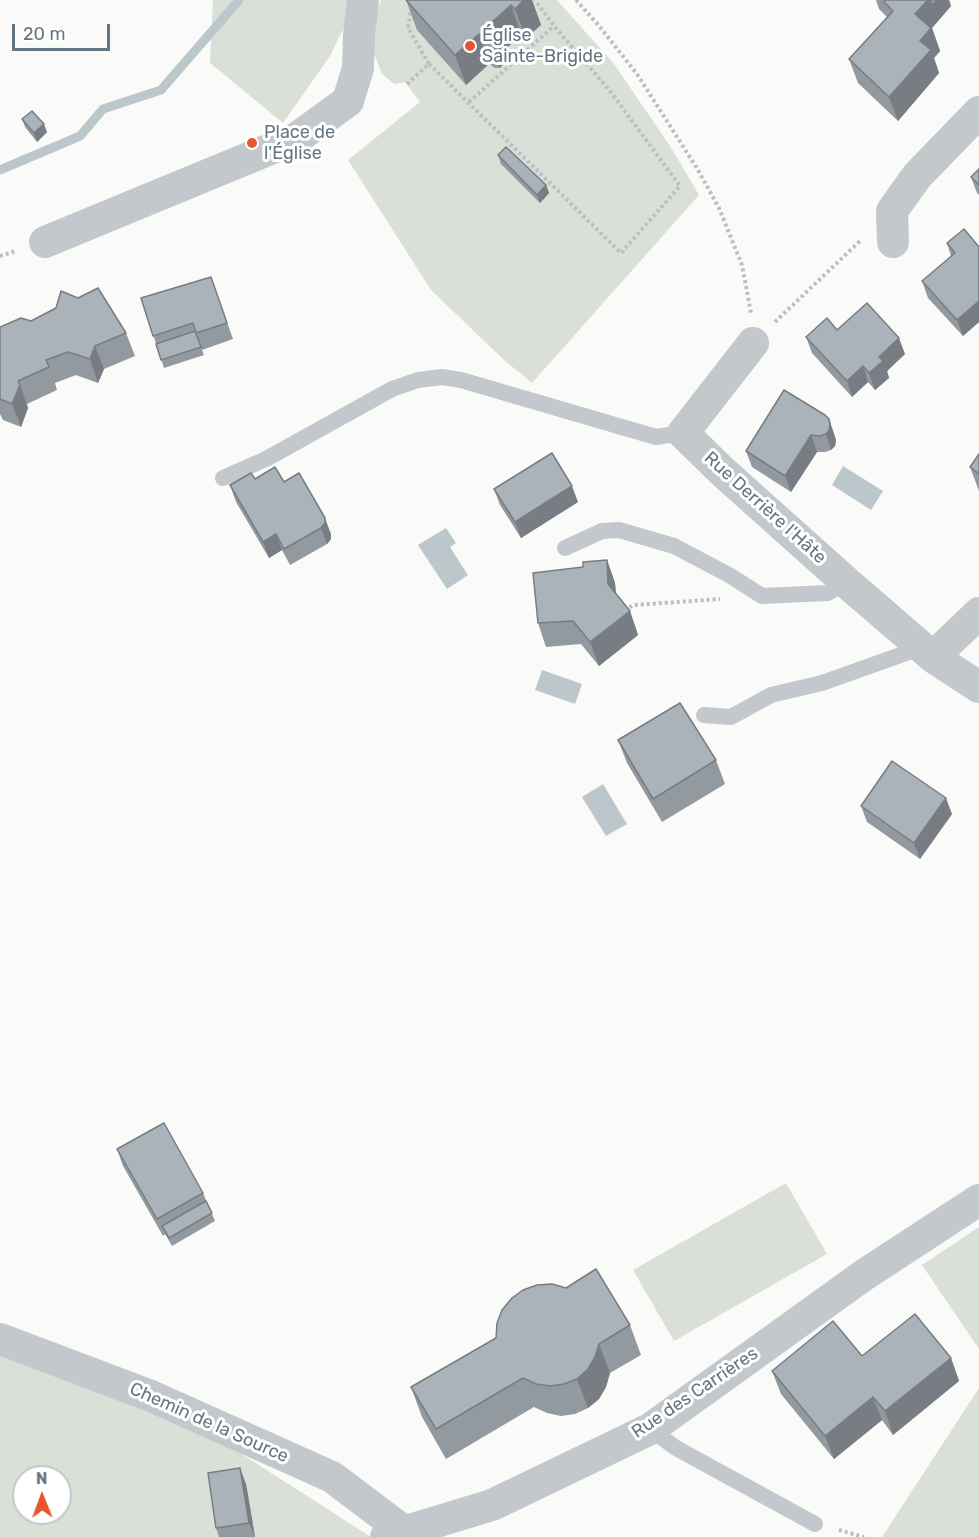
<!DOCTYPE html>
<html>
<head>
<meta charset="utf-8">
<style>
	body { margin:0 }
	#map { position:relative; width:979px; height:1537px; overflow:hidden; background:#fafaf8; font-family:Rubik,sans-serif }
	canvas { display:block }
	.north { position:absolute; left:12px; top:1465px; width:60px; height:60px; box-sizing:border-box; background:#fff; border:2px solid #c1c8cd; border-radius:50%; rotate:359deg; font-size:16px; font-weight:700; line-height:24px; text-align:center; color:#657683 }
	.north::after { content:''; display:block; margin:auto; width:21px; height:27px; background:#e4572e; clip-path:polygon(50% 0,100% 100%,50% 72%,0 100%) }
	.scale { position:absolute; left:12px; top:24px; width:98px; height:27px; box-sizing:border-box; border:3px solid #657683; border-top:0; padding-left:8px; font-size:18px; line-height:21px; white-space:nowrap; color:#657683; -webkit-text-stroke:4px #fff; paint-order:stroke }
</style>
</head>
<body>
<div id="map">
<canvas width="979" height="1537"></canvas>
<div class="north">N</div>
<div class="scale">20 m</div>
</div>
<script>
const g = document.querySelector('canvas').getContext('2d');
g.lineJoin = 'round';
function paint(path, color) {
  g.fillStyle = color;
  g.fill(path, 'evenodd');
}
function stroke(path, color, width, dash) {
  g.strokeStyle = color;
  g.lineWidth = width;
  g.lineCap = dash ? 'butt' : 'round';
  g.setLineDash(dash || []);
  g.stroke(path);
}
function label(font, color, halo, rows, align = 'center') {
  g.font = font + ' Rubik,sans-serif';
  g.lineWidth = 6;
  g.setLineDash([]);
  g.textBaseline = 'middle';
  g.strokeStyle = halo;
  g.fillStyle = color;
  for (const [text, x, y, turn = 0] of rows) {
    g.save();
    g.translate(x, y);
    g.rotate((+turn || 0) * Math.PI / 180);
    g.textAlign = isNaN(turn) ? turn : align;
    if (halo) g.strokeText(text, 0, 0);
    g.fillText(text, 0, 0);
    g.restore();
  }
}
const green = new Path2D(`
	M 213,0 L 357,0 L 330,56 L 283,123 L 210,63 Z
	M 381,0 L 450,0 L 466,84 L 489,64 L 495,68 L 500,68 C 503,65 505,62 505,58 L 500,54 L 521,34 L 518,0 L 557,0 L 614,64 L 670,146 L 699,195 L 532,383 L 504,360 L 431,290 L 348,160 L 420,102 L 405,82 L 394,84 L 382,74 L 372,49 L 372,22 Z
	M 786,1183 L 827,1254 L 674,1341 L 633,1270 Z
	M 979,1227 L 979,1349 L 922,1265 Z
	M 0,1339 L 151,1396 L 371,1537 L 0,1537 ZM 24,1477 L 60,1477 L 60,1513 L 24,1513 Z
	M 979,1388 L 979,1537 L 882,1537 Z`);
const water = new Path2D(`
	M 843,466 L 883,491 L 871,510 L 832,485 Z
	M 446,528 L 456,543 L 450,547 L 468,575 L 447,589 L 418,545 Z
	M 542,670 L 582,684 L 575,704 L 535,690 Z
	M 603,784 L 627,824 L 606,836 L 582,797 Z`);
const stream = new Path2D(`
	M 0,170 L 80,136 L 103,109 L 161,90 L 239,0`);
const path = new Path2D(`
	M 576,0 L 600,27 L 637,74 L 698,170 L 719,208 L 742,265 L 751,313
	M 429,64 L 621,253 L 680,186 L 610,91 L 554,26 L 535,0
	M 407,84 L 429,64 L 408,28 L 411,11
	M 469,102 L 554,26
	M 0,256 L 16,251
	M 775,322 L 861,240
	M 624,610 L 634,605 L 720,599
	M 839,1530 L 864,1537`);
const lane = new Path2D(`
	M 223,478 L 266,459 L 392,389 L 418,380 L 442,377 L 461,380 L 656,437 L 683,433
	M 565,548 L 602,531 L 619,530 L 674,546 L 729,575 L 762,596 L 828,593 L 846,582
	M 704,715 L 731,717 L 771,695 L 822,683 L 923,647
	M 650,1429 L 676,1448 L 815,1524`);
const street = new Path2D(`
	M 45,242 L 297,138 L 348,101 L 358,68 L 359,34 L 363,0
	M 893,242 L 892,211 L 917,176 L 979,112
	M 753,343 L 683,433 L 723,472 L 846,582 L 933,657 L 979,687
	M 933,657 L 979,613
	M 0,1339 L 151,1396 L 332,1477 L 405,1532
	M 386,1537 L 492,1505 L 650,1429 L 864,1275 L 979,1200`);
const wall = new Path2D(`
	M 406,0 L 532,0 L 541,25 L 526,38 L 521,34 L 503,52 L 505,58 L 505,62 L 500,68 L 495,68 L 489,64 L 466,85 L 417,30 Z
	M 876,0 L 949,0 L 951,6 L 932,28 L 940,51 L 934,58 L 939,73 L 898,121 L 858,83 L 849,59 L 887,17 L 879,9 Z
	M 22,119 L 47,132 L 37,142 L 25,127 Z
	M 498,155 L 546,185 L 549,193 L 540,203 L 501,164 Z
	M 979,169 L 979,195 L 977,193 L 971,177 Z
	M 947,243 L 979,247 L 979,322 L 963,336 L 928,298 L 922,281 L 951,256 Z
	M 211,277 L 233,339 L 202,350 L 204,355 L 164,368 L 141,298 Z
	M 31,321 L 126,333 L 135,356 L 104,369 L 98,383 L 76,375 L 55,383 L 57,390 L 27,404 L 28,408 L 21,427 L 3,420 L 0,414 L 0,327 Z
	M 837,330 L 905,354 L 887,371 L 889,378 L 875,390 L 868,382 L 852,397 L 812,353 L 806,337 Z
	M 829,419 L 836,440 L 835,446 L 831,450 L 825,452 L 817,452 L 791,492 L 752,467 L 746,451 Z
	M 979,454 L 979,491 L 970,467 Z
	M 255,479 L 284,482 L 331,534 L 331,539 L 327,544 L 290,565 L 282,550 L 269,558 L 236,502 L 230,485 Z
	M 494,489 L 578,502 L 521,538 L 500,505 Z
	M 607,560 L 615,583 L 616,593 L 630,611 L 638,635 L 599,666 L 581,644 L 546,647 L 538,623 L 583,567 Z
	M 618,740 L 716,760 L 725,784 L 662,822 L 627,763 Z
	M 861,806 L 952,814 L 920,859 L 867,822 Z
	M 117,1149 L 203,1193 L 215,1221 L 172,1246 L 165,1234 L 163,1236 L 123,1166 Z
	M 630,1325 L 641,1355 L 610,1373 L 606,1387 L 599,1399 L 588,1408 L 575,1414 L 561,1416 L 547,1413 L 534,1407 L 446,1459 L 422,1417 L 411,1387 Z
	M 862,1356 L 951,1358 L 959,1381 L 893,1435 L 882,1420 L 834,1459 L 781,1394 L 772,1371 Z
	M 246,1484 L 255,1537 L 219,1537 L 216,1528 Z`);
const shadedWall = new Path2D(`
	M 524,0 L 532,0 L 541,25 L 526,38 L 515,9 Z
	M 928,0 L 949,0 L 951,6 L 932,28 L 940,51 L 934,58 L 939,73 L 898,121 L 889,97 L 920,41 L 915,14 Z
	M 511,5 L 521,34 L 503,52 L 505,58 L 505,62 L 500,68 L 490,38 L 490,24 Z
	M 479,34 L 489,64 L 466,85 L 455,55 Z
	M 44,124 L 47,132 L 37,142 L 34,133 Z
	M 546,185 L 549,193 L 540,203 L 537,195 Z
	M 979,301 L 979,322 L 963,336 L 957,320 Z
	M 899,338 L 905,354 L 887,371 L 889,378 L 875,390 L 869,373 L 879,357 Z
	M 95,346 L 104,369 L 98,383 L 90,359 Z
	M 863,366 L 868,382 L 852,397 L 847,381 Z
	M 20,385 L 28,408 L 21,427 L 12,404 Z
	M 829,419 L 836,440 L 835,446 L 831,450 L 826,434 Z
	M 811,435 L 817,452 L 791,492 L 785,476 Z
	M 572,486 L 578,502 L 521,538 L 515,522 Z
	M 325,518 L 331,534 L 331,539 L 327,544 L 321,528 Z
	M 276,534 L 282,550 L 269,558 L 263,542 Z
	M 607,560 L 615,583 L 617,607 L 608,584 Z
	M 630,611 L 638,635 L 599,666 L 590,642 Z
	M 946,798 L 952,814 L 920,859 L 914,843 Z
	M 599,1344 L 610,1373 L 606,1387 L 599,1399 L 588,1408 L 577,1379 Z
	M 951,1358 L 959,1381 L 893,1435 L 885,1411 Z
	M 873,1397 L 882,1420 L 834,1459 L 825,1436 Z
	M 240,1468 L 246,1484 L 255,1537 L 249,1523 Z`);
const building = new Path2D(`
	M 406,0 L 524,0 L 515,9 L 511,5 L 490,24 L 494,29 L 494,32 L 490,38 L 485,39 L 479,34 L 455,55 Z
	M 885,0 L 928,0 L 915,14 L 931,28 L 920,41 L 931,50 L 889,97 L 849,59 L 893,11 L 884,2 Z
	M 931,0 L 937,0 L 932,5 Z
	M 32,111 L 44,124 L 34,133 L 22,119 Z
	M 506,147 L 546,185 L 537,195 L 498,155 Z
	M 979,169 L 979,185 L 971,177 Z
	M 964,229 L 979,247 L 979,301 L 957,320 L 922,281 L 955,253 L 947,243 Z
	M 211,277 L 227,323 L 196,333 L 193,323 L 153,336 L 141,298 Z
	M 98,288 L 126,333 L 95,346 L 90,359 L 68,352 L 46,360 L 49,367 L 18,381 L 20,385 L 12,404 L 0,399 L 0,327 L 21,318 L 31,321 L 56,308 L 61,291 L 78,298 Z
	M 867,303 L 899,338 L 879,357 L 883,361 L 869,373 L 863,366 L 847,381 L 806,337 L 827,318 L 837,330 Z
	M 195,331 L 201,347 L 161,360 L 156,344 Z
	M 784,390 L 825,415 L 829,419 L 830,424 L 829,430 L 826,434 L 820,436 L 811,435 L 785,476 L 746,451 Z
	M 552,453 L 572,486 L 515,522 L 494,489 Z
	M 979,454 L 979,474 L 970,467 Z
	M 275,467 L 284,482 L 299,473 L 325,518 L 325,523 L 321,528 L 284,549 L 276,534 L 263,542 L 230,485 L 251,473 L 255,479 Z
	M 607,560 L 608,584 L 630,611 L 590,642 L 573,621 L 538,623 L 533,573 L 583,567 L 583,562 Z
	M 680,703 L 716,760 L 653,799 L 618,740 Z
	M 892,761 L 946,798 L 914,843 L 861,806 Z
	M 164,1123 L 203,1193 L 157,1219 L 117,1149 Z
	M 206,1201 L 212,1213 L 169,1238 L 162,1226 Z
	M 596,1269 L 630,1325 L 599,1344 L 595,1357 L 588,1369 L 577,1379 L 564,1384 L 550,1386 L 536,1384 L 523,1378 L 436,1429 L 411,1387 L 496,1338 L 497,1323 L 502,1310 L 512,1298 L 523,1290 L 537,1285 L 552,1284 L 566,1288 Z
	M 915,1314 L 951,1358 L 885,1411 L 873,1397 L 825,1436 L 772,1371 L 833,1321 L 862,1356 Z
	M 240,1468 L 249,1523 L 216,1528 L 208,1473 Z`);
const markers = [
	[470,46,6,"#e4572e"],
	[252,143,6,"#e4572e"]
];
const poiNames = [
	["Église",482,36],
	["Sainte-Brigide",482,57],
	["Place de",264,133],
	["l'Église",264,154]
];
const streetNames = [
	["Rue Derrière l'Hâte",765,508,42],
	["Rue des Carrières",695,1393,-34],
	["Chemin de la Source",209,1423,24]
];
paint(green, '#dadfd7');
paint(water, '#bbc7cb');
stroke(stream, '#bbc7cb', 9);
stroke(path, '#bbbfc2', 4, [3, 3]);
stroke(lane, '#c3c8cc', 16);
stroke(street, '#c3c8cc', 32);
paint(wall, '#929a9f');
paint(shadedWall, '#777d82');
paint(building, '#aab3b9');
stroke(building, '#777d82', 1.5);
for (const [x, y, r, color] of markers) {
  const dot = new Path2D();
  dot.arc(x, y, r, 0, 2 * Math.PI);
  g.fillStyle = color;
  g.fill(dot);
  stroke(dot, '#fff', 2);
}
label('18px', '#657683', '#fff', poiNames, 'left');
label('18px', '#657683', '#fff', streetNames);
</script>
</body>
</html>
